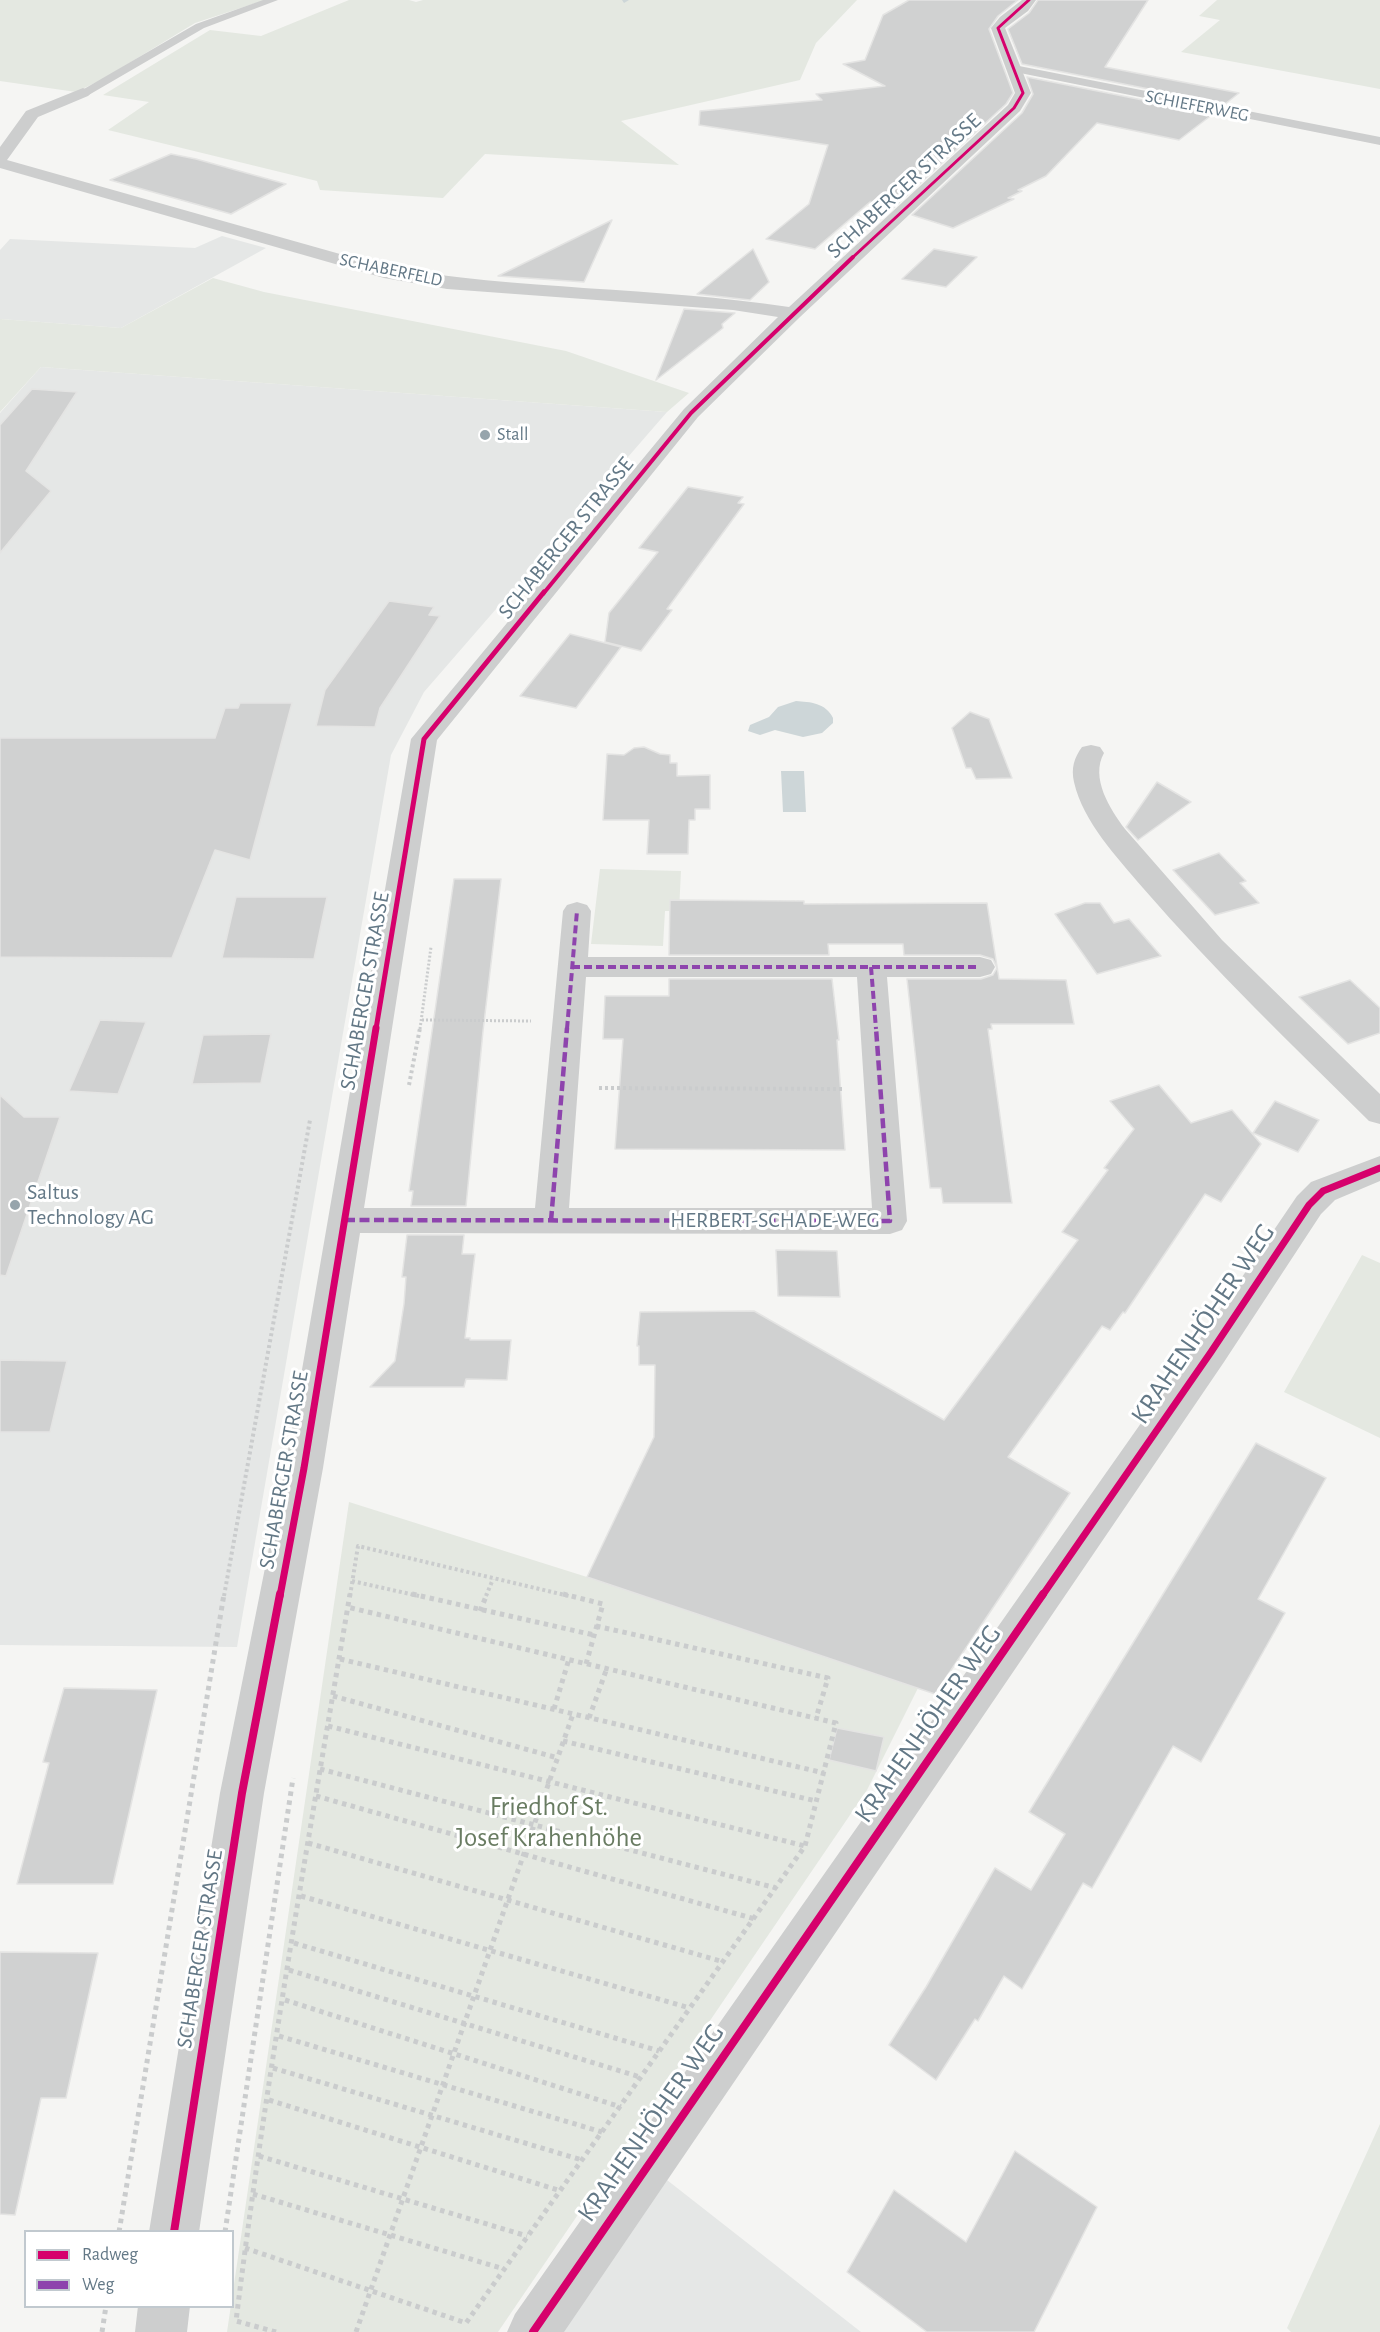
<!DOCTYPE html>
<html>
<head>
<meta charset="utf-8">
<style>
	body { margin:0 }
	#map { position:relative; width:1380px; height:2332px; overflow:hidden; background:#f5f5f3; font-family:"Alegreya Sans",sans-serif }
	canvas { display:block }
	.legend { position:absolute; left:24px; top:2230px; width:210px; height:78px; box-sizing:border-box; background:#fff; border:2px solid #c1c9cf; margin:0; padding:8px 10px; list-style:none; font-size:18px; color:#637886 }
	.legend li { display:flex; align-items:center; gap:12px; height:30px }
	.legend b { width:30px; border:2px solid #c1c9cf }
</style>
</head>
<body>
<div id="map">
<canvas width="1380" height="2332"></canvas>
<ul class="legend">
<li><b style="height:8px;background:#d6006c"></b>Radweg</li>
<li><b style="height:8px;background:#8e44ad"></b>Weg</li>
</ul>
</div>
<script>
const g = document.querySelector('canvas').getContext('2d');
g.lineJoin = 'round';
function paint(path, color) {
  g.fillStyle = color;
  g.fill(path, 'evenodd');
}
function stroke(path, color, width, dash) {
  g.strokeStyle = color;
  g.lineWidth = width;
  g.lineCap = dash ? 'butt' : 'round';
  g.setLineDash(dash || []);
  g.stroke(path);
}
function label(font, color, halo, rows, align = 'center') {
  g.font = font + ' "Alegreya Sans",sans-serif';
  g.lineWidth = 6;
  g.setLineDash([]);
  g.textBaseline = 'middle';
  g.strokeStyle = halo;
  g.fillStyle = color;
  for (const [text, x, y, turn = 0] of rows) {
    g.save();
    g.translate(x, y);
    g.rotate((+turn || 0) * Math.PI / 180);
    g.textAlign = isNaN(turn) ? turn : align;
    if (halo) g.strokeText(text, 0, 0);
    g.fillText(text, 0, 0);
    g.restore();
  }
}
const built = new Path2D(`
	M 222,236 L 266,248 L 121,328 L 0,319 L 0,250 L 10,239 L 195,248 Z
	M 41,367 L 667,412 L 424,692 L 391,755 L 237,1647 L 0,1645 L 0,413 Z
	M 648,2164 L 667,2180 L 861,2332 L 533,2332 Z`);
const green = new Path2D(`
	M 0,0 L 265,0 L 195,23 L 103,79 L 76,92 L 0,81 Z
	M 349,0 L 409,0 L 416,2 L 423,0 L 857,0 L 816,43 L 800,80 L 621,121 L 679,165 L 485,154 L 443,198 L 320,190 L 317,181 L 108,130 L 149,102 L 103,95 L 210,30 L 261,36 Z
	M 1217,0 L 1380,0 L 1380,89 L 1181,52 L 1220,20 L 1199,16 Z
	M 213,278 L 264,292 L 566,351 L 689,393 L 667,412 L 41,367 L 0,412 L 0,319 L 121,328 Z
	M 600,869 L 681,871 L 679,911 L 665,911 L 663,946 L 591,944 Z
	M 1362,1255 L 1380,1263 L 1380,1438 L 1284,1392 Z
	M 349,1502 L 587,1577 L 918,1688 L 867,1790 L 498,2332 L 227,2332 Z
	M 1380,2124 L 1380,2332 L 1291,2332 L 1287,2328 Z`);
const water = new Path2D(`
	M 796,701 C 810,702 826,703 833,718 L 833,723 L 822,733 L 803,737 L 775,730 L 760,735 L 748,731 L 750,725 L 769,717 L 778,707 Z
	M 781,771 L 804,771 L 806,812 L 783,812 Z`);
const stream = new Path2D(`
	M 622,0 L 629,0 L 624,3 Z`);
const building = new Path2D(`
	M 909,0 L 1018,0 L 998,16 L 989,29 L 1013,93 L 1006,104 L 892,209 L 870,202 L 815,249 L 766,239 L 809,204 L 828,145 L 699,125 L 700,111 L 822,100 L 816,94 L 885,86 L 843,64 L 865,60 L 883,15 Z
	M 1038,0 L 1148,0 L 1105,67 L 1239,93 L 1225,104 L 1022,64 L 1008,29 L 1029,13 Z
	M 1027,77 L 1213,114 L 1179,140 L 1097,123 L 1046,176 L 1018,190 L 1022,191 L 1008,198 L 1014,199 L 953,228 L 912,215 L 1022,113 L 1033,94 Z
	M 171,154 L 196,159 L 286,184 L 231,214 L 110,180 Z
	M 612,220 L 584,282 L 498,276 Z
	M 753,249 L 769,282 L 750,300 L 697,294 Z
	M 934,249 L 977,257 L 946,287 L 902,279 Z
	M 684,309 L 735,313 L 722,324 L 723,328 L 656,380 Z
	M 32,389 L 77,392 L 26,471 L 51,491 L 0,553 L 0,425 Z
	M 688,487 L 743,497 L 738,503 L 744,504 L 667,609 L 672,610 L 641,651 L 605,642 L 609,613 L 658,552 L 639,548 Z
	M 389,601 L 434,607 L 429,615 L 440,616 L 380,708 L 375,727 L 316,726 L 325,690 Z
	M 570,634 L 621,647 L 576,708 L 520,696 Z
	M 240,703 L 292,703 L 250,860 L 215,850 L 172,958 L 0,957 L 0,738 L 215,738 L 225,708 L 238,708 Z
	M 970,712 L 989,719 L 1012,778 L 976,779 L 971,768 L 966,768 L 952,728 Z
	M 644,747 L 660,754 L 670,755 L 670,763 L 677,763 L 677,776 L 710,775 L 710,809 L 695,809 L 695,820 L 689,820 L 688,854 L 647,854 L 649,820 L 603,820 L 607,754 L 624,755 L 634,748 Z
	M 1157,782 L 1191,802 L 1138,840 L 1126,827 Z
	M 1219,853 L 1246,881 L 1240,883 L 1259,903 L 1215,915 L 1173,870 Z
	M 454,879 L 501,879 L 483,1031 L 466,1206 L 411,1206 L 413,1191 L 409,1191 Z
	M 236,897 L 327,897 L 314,959 L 222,958 Z
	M 670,900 L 804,901 L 804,904 L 987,903 L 999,979 L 1066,980 L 1074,1024 L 991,1024 L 992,1029 L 988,1029 L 1012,1203 L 943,1203 L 941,1188 L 930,1188 L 907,979 L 981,979 L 993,975 L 997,968 L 993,959 L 980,955 L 904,955 L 903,944 L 828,944 L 829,955 L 669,955 Z
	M 1085,903 L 1100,903 L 1114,923 L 1129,919 L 1161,956 L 1097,974 L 1055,914 Z
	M 669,979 L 832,979 L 839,1040 L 837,1040 L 845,1150 L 615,1149 L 623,1039 L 603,1039 L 605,996 L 669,996 Z
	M 1350,980 L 1380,1008 L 1380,1033 L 1348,1044 L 1299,997 Z
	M 100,1020 L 146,1022 L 118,1094 L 69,1091 Z
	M 271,1034 L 261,1083 L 192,1084 L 203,1035 Z
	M 1159,1085 L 1191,1123 L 1232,1110 L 1261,1144 L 1221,1202 L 1205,1194 L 1125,1313 L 1123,1312 L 1110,1330 L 1102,1326 L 1008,1457 L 1070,1493 L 935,1694 L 587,1577 L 654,1437 L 655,1365 L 639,1365 L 639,1346 L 637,1346 L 640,1312 L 754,1311 L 944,1420 L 1078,1240 L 1062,1232 L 1108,1170 L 1104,1168 L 1134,1129 L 1110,1101 Z
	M 0,1095 L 24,1117 L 60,1117 L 6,1276 L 0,1275 Z
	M 1275,1101 L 1319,1120 L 1298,1152 L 1253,1133 Z
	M 407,1235 L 464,1235 L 462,1254 L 475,1254 L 465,1338 L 470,1338 L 470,1340 L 511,1340 L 507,1380 L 466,1379 L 464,1387 L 370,1387 L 395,1361 L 404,1304 L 406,1277 L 402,1277 Z
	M 776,1250 L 837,1251 L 840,1297 L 778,1296 Z
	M 0,1360 L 67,1361 L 50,1432 L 0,1432 Z
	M 1256,1443 L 1326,1478 L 1258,1599 L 1285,1613 L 1201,1762 L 1173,1746 L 1092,1888 L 1083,1883 L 1022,1989 L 1004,1976 L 978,2021 L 975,2019 L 936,2080 L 889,2045 L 926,1987 L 995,1868 L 1031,1890 L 1065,1834 L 1029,1812 Z
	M 64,1688 L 157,1690 L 113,1884 L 17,1884 L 49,1763 L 43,1762 Z
	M 837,1728 L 884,1737 L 876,1771 L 829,1760 Z
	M 0,1952 L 98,1953 L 66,2098 L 41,2098 L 15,2215 L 0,2214 Z
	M 1015,2151 L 1097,2207 L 1034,2332 L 927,2332 L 847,2272 L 894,2190 L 966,2242 Z`);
const pathFar2 = new Path2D(`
	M 422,1020 L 531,1021
	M 420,1029 L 431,947`);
const pathFar1 = new Path2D(`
	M 409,1085 L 420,1028
	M 599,1088 L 843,1089
	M 352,1581 L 419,1596
	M 224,1596 L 310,1120
	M 350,1596 L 358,1546 L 569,1596
	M 486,1596 L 493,1579`);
const path = new Path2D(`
	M 412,1594 L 594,1635
	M 563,1594 L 603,1604 L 586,1664
	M 480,1611 L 487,1594
	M 596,1626 L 828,1678 L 816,1718
	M 340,1659 L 824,1773
	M 333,1696 L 558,1758
	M 554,1709 L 569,1659
	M 589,1718 L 607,1668
	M 328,1726 L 805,1846
	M 563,1741 L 816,1801
	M 320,1769 L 776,1888
	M 316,1796 L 755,1919
	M 308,1843 L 724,1962
	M 301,1896 L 690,2008
	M 294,1943 L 659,2051
	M 289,1970 L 640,2077
	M 285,2000 L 621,2107
	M 279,2036 L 602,2132
	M 273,2068 L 582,2160
	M 269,2100 L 561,2191
	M 259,2156 L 527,2236
	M 253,2194 L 504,2269
	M 119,2232 L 224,1594
	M 225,2232 L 293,1778
	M 245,2248 L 466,2323 L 805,1846 L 836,1723 L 347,1607
	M 102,2332 L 106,2306
	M 276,2332 L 236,2321 C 266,2078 309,1836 350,1594
	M 356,2332 L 573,1714`);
const lane = new Path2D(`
	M 263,0 L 278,0 L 204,28 L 87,96 L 79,96 L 77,93 L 196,24 Z
	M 1014,65 L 1380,137 L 1380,145 L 1010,71 L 1008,69 Z`);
const street = new Path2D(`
	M 1022,0 L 1036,0 L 1028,11 L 1005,28 L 1031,93 L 1020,111 L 800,317 L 698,417 L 437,740 L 364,1208 L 535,1208 L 563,911 L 567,905 L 577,902 L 587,905 L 591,911 L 588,957 L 980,957 L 991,960 L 995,967 L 991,974 L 980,977 L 887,977 L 907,1221 L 902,1230 L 890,1234 L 360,1233 L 323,1468 L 264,1793 L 199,2232 L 149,2232 L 220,1793 L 285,1468 L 411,739 L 684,409 L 778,317 L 733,310 L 447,289 L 384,278 L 0,168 L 0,147 L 26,111 L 83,88 L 88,90 L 91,93 L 88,96 L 38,117 L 7,160 L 386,267 C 519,290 655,287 789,307 L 1008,105 L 1015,93 L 991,28 L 1000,17 ZM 586,977 L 857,977 L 872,1208 L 569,1208 Z
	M 1091,745 L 1100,747 L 1104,753 C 1090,778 1110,809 1125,829 L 1222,940 L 1380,1094 L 1380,1124 L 1369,1121 C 1292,1045 1214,970 1143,888 C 1117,857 1083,822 1074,782 C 1071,768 1074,758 1082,747 Z
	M 1380,1156 L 1380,1181 L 1335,1200 L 1321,1214 L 1224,1362 L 564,2332 L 507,2332 L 515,2314 L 1198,1342 L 1297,1196 L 1311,1182 Z
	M 138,2306 L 190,2306 L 187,2332 L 135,2332 Z`);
const quietFar1 = new Path2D(`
	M 572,967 L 980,967
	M 871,967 L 876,1029
	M 567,1029 L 577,911`);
const quiet = new Path2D(`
	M 345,1220 L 890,1221 L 876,1028
	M 551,1221 L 567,1028`);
const cyclewayFar4 = new Path2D(`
	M 852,258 L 1014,108 L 1023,93 L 998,28 L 1029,0`);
const cyclewayFar3 = new Path2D(`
	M 543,594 L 691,413 L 853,257`);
const cyclewayFar2 = new Path2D(`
	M 376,1029 L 424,739 L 544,592`);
const cyclewayFar1 = new Path2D(`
	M 280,1596 L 304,1468 L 376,1028
	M 1042,1596 L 1211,1352 L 1309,1205 L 1323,1191 L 1380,1168`);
const cycleway = new Path2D(`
	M 174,2232 L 242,1793 L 280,1594
	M 533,2332 L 1043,1594`);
const markers = [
	[485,435,6,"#96a4ac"],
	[15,1205,6,"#96a4ac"]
];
const farStreetnames = [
	["SCHIEFERWEG",1197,106,11],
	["SCHABERFELD",391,270,12]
];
const farPoinames = [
	["Stall",497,435]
];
const streetNames = [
	["SCHABERGER STRASSE",904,186,-43],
	["SCHABERGER STRASSE",566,538,-51],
	["SCHABERGER STRASSE",365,991,-80],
	["HERBERT-SCHADE-WEG",775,1220],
	["SCHABERGER STRASSE",284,1470,-80],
	["SCHABERGER STRASSE",200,1949,-81]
];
const poiNames = [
	["Saltus",27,1192],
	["Technology AG",27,1217]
];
const nearStreetnames = [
	["KRAHENHÖHER WEG",1203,1324,-56],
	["KRAHENHÖHER WEG",928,1724,-55],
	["KRAHENHÖHER WEG",651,2123,-55]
];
const nearParknames = [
	["Friedhof St.",549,1807],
	["Josef Krahenhöhe",549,1838]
];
paint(built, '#e5e7e6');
paint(green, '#e4e8e1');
paint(water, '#cdd6d8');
paint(stream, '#cdd6d8');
paint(building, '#d0d1d1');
stroke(building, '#e4e4e3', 1.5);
stroke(pathFar2, '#cacccd', 3, [2, 2]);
stroke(pathFar1, '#cacccd', 4, [3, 3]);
stroke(path, '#cacccd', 5, [4.5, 4.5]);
paint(lane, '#cdcece');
paint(street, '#cdcece');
stroke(quietFar1, '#8e44ad', 4, [8, 4]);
stroke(quiet, '#8e44ad', 4.5, [10, 4.5]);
stroke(cyclewayFar4, '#d6006c', 3);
stroke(cyclewayFar3, '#d6006c', 4);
stroke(cyclewayFar2, '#d6006c', 5);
stroke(cyclewayFar1, '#d6006c', 7);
stroke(cycleway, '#d6006c', 8);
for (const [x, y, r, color] of markers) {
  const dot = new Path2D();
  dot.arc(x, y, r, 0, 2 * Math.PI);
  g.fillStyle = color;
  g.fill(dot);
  stroke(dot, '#fff', 2);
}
label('18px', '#637886', '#fff', farStreetnames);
label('18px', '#637886', '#fff', farPoinames, 'left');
label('22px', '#637886', '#fff', streetNames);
label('22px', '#637886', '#fff', poiNames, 'left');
label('27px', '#637886', '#fff', nearStreetnames);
label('27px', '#697c62', '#fff', nearParknames);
</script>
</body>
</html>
